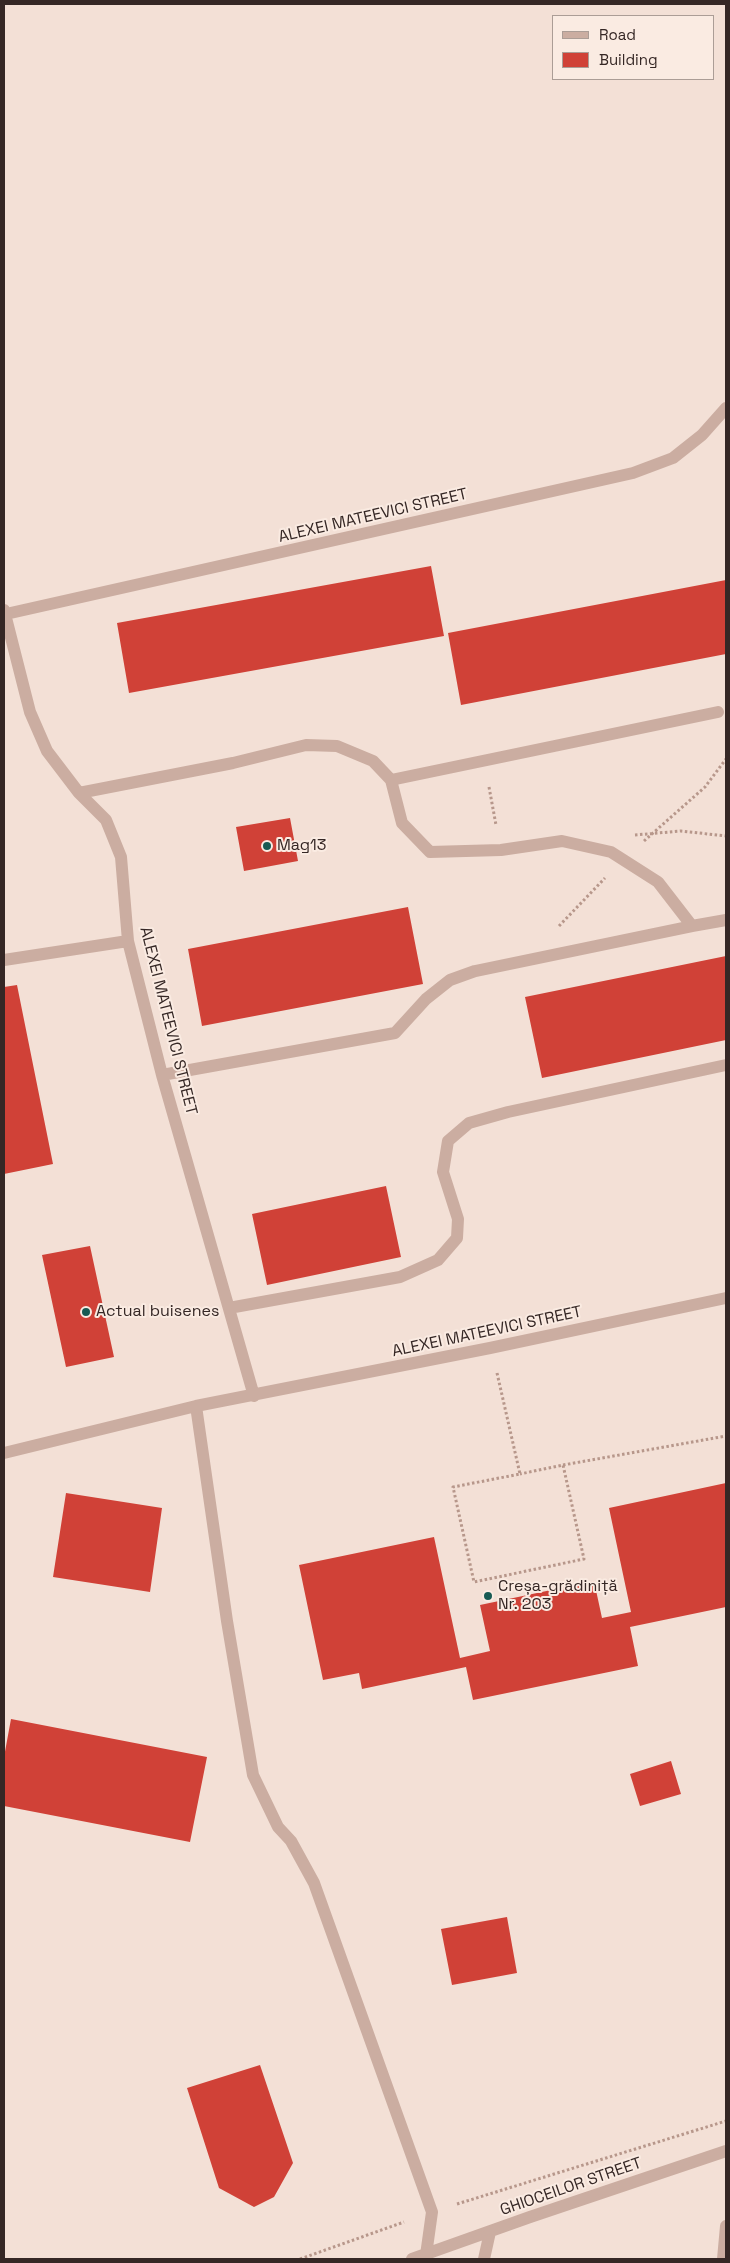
<!DOCTYPE html>
<html>
<head>
<meta charset="utf-8">
<style>
	body { margin:0 }
	#map { position:relative; width:730px; height:2263px; overflow:hidden; background:#f3e0d6; font-family:"Space Grotesk",sans-serif }
	canvas { display:block }
	.frame { position:absolute; inset:0; border:5px solid #352725; pointer-events:none }
	.legend { position:absolute; left:552px; top:15px; width:162px; height:65px; box-sizing:border-box; background:#faebe2; border:1px solid #ab9d96; margin:0; padding:6px 9px; list-style:none; font-size:15px; color:#352725 }
	.legend li { display:flex; align-items:center; gap:10px; height:25px }
	.legend b { width:25px; border:1px solid #ab9d96 }
</style>
</head>
<body>
<div id="map">
<canvas width="730" height="2263"></canvas>
<div class="frame"></div>
<ul class="legend">
<li><b style="height:6px;background:#cbada1"></b>Road</li>
<li><b style="height:14px;background:#d04137"></b>Building</li>
</ul>
</div>
<script>
const g = document.querySelector('canvas').getContext('2d');
g.lineJoin = 'round';
function paint(path, color) {
  g.fillStyle = color;
  g.fill(path, 'evenodd');
}
function stroke(path, color, width, dash) {
  g.strokeStyle = color;
  g.lineWidth = width;
  g.lineCap = dash ? 'butt' : 'round';
  g.setLineDash(dash || []);
  g.stroke(path);
}
function label(font, color, halo, rows, align = 'center') {
  g.font = font + ' "Space Grotesk",sans-serif';
  g.lineWidth = 4;
  g.setLineDash([]);
  g.textBaseline = 'middle';
  g.strokeStyle = halo;
  g.fillStyle = color;
  for (const [text, x, y, turn = 0] of rows) {
    g.save();
    g.translate(x, y);
    g.rotate((+turn || 0) * Math.PI / 180);
    g.textAlign = isNaN(turn) ? turn : align;
    if (halo) g.strokeText(text, 0, 0);
    g.fillText(text, 0, 0);
    g.restore();
  }
}
const building = new Path2D(`
	M 431,566 L 444,636 L 129,693 L 117,623 Z
	M 726,580 L 726,654 L 461,705 L 448,633 Z
	M 290,818 L 298,861 L 244,871 L 236,827 Z
	M 408,907 L 423,984 L 202,1026 L 188,949 Z
	M 726,956 L 726,1040 L 542,1078 L 525,997 Z
	M 17,985 L 53,1164 L 4,1174 L 4,987 Z
	M 386,1186 L 401,1257 L 267,1285 L 252,1214 Z
	M 90,1246 L 114,1357 L 66,1367 L 42,1255 Z
	M 726,1483 L 726,1607 L 630,1627 L 638,1666 L 473,1700 L 466,1667 L 362,1689 L 359,1673 L 323,1680 L 299,1565 L 434,1537 L 460,1658 L 490,1651 L 480,1605 L 594,1581 L 602,1618 L 631,1612 L 609,1508 Z
	M 66,1493 L 162,1508 L 150,1592 L 53,1577 Z
	M 11,1719 L 207,1757 L 190,1842 L 4,1806 L 4,1757 Z
	M 671,1761 L 681,1794 L 640,1806 L 630,1774 Z
	M 507,1917 L 517,1973 L 452,1985 L 441,1929 Z
	M 260,2065 L 293,2163 L 274,2197 L 254,2207 L 219,2188 L 187,2088 Z`);
const path = new Path2D(`
	M 489,787 L 496,825
	M 635,835 L 681,831 L 726,836
	M 644,841 L 705,787 L 726,759
	M 559,926 L 605,878
	M 497,1373 L 520,1474 L 453,1487 L 474,1582 L 584,1559 L 563,1465 L 520,1474
	M 563,1465 L 726,1436
	M 457,2204 L 726,2121
	M 300,2259 L 404,2222`);
const minor = new Path2D(`
	M 4,610 L 30,712 L 47,751 L 79,793 L 106,820 L 121,857 L 128,941 L 162,1075 L 254,1396
	M 6,614 L 633,473 L 673,458 L 702,435 L 726,408
	M 391,780 L 718,712
	M 79,793 L 233,763 L 306,745 L 337,746 L 373,761 L 391,780 L 402,823 L 430,852 L 501,850 L 562,841 L 611,852 L 658,882 L 692,926 L 726,920
	M 4,960 L 128,941
	M 162,1075 L 395,1033 L 426,999 L 450,980 L 475,971 L 692,926
	M 229,1308 L 400,1277 L 438,1260 L 457,1238 L 458,1219 L 443,1172 L 448,1141 L 469,1123 L 508,1112 L 726,1065
	M 196,1406 L 227,1621 L 253,1775 L 278,1827 L 291,1841 L 314,1883 L 432,2212 L 426,2255
	M 4,1453 L 196,1406 L 490,1348 L 726,1298
	M 412,2259 L 530,2217 L 726,2151
	M 484,2259 L 490,2232
	M 723,2259 L 726,2226`);
const markers = [
	[267,846,5,"#175a53"],
	[86,1312,5,"#175a53"],
	[488,1596,5,"#175a53"]
];
const streetNames = [
	["ALEXEI MATEEVICI STREET",373,516,-13],
	["ALEXEI MATEEVICI STREET",168,1021,76],
	["ALEXEI MATEEVICI STREET",487,1332,-12],
	["GHIOCEILOR STREET",571,2187,-19]
];
const poiNames = [
	["Mag13",277,846],
	["Actual buisenes",96,1312],
	["Creșa-grădiniță",498,1587],
	["Nr. 203",498,1605]
];
paint(building, '#d04137');
stroke(path, '#b7978b', 3, [2.5, 2.5]);
stroke(minor, '#cbada1', 12);
for (const [x, y, r, color] of markers) {
  const dot = new Path2D();
  dot.arc(x, y, r, 0, 2 * Math.PI);
  g.fillStyle = color;
  g.fill(dot);
  stroke(dot, '#faebe2', 2);
}
label('16px', '#352725', '#faebe2', streetNames);
label('16px', '#352725', '#faebe2', poiNames, 'left');
</script>
</body>
</html>
